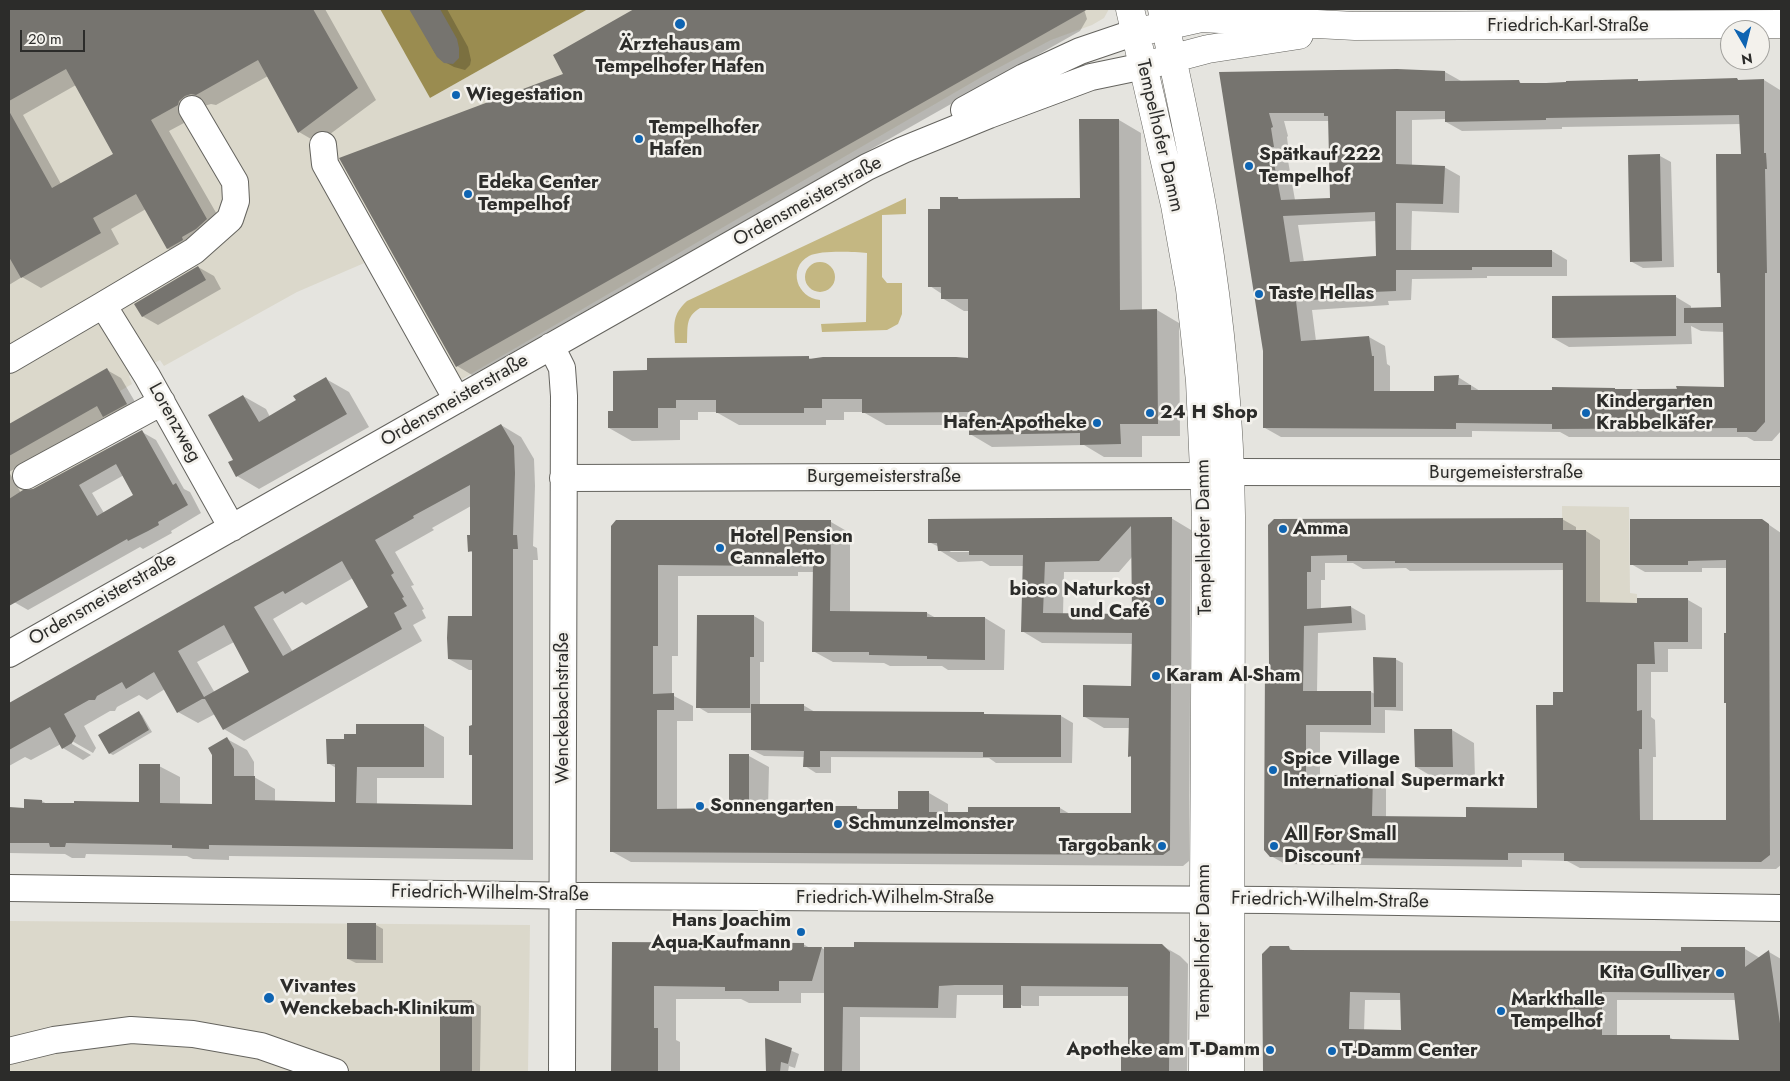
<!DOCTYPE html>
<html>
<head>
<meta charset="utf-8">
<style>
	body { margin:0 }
	#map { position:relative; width:1790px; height:1081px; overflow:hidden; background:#e5e4df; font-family:Jost,sans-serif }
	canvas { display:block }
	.frame { position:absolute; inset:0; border:10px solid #2c2c2a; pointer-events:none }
	.north { position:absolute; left:1720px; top:20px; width:50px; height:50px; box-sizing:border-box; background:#f3f1ec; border:1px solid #a3a29e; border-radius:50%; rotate:172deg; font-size:14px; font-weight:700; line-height:20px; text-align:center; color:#2c2c2a }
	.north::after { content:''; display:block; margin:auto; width:18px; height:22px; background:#0e64b2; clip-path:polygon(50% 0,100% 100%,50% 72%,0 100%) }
	.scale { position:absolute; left:20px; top:30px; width:65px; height:22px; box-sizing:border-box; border:2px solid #2c2c2a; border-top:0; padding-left:6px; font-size:15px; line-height:18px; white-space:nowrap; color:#2c2c2a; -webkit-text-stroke:4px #f3f1ec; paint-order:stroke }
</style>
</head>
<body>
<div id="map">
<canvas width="1790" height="1081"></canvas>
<div class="frame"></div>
<div class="north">N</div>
<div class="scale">20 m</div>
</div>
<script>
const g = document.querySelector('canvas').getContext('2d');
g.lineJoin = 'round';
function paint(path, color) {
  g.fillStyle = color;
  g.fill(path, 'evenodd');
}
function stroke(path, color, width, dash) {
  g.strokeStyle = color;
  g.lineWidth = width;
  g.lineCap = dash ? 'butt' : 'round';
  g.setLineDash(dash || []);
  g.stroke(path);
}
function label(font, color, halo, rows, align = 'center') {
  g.font = font + ' Jost,sans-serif';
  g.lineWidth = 5;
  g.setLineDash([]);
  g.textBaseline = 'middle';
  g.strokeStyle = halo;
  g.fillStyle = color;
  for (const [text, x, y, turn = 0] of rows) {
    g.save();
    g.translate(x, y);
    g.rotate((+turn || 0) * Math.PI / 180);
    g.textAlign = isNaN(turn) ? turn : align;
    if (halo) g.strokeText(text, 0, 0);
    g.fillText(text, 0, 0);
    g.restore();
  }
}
const built = new Path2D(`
	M 9,9 L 380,9 L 430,98 L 588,9 L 1109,9 L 1104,18 L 1092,25 L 1051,40 L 985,75 L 445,389 L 369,261 L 297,292 L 164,366 L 160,360 L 129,376 L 132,384 L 120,391 L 139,425 L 105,444 L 116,464 L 9,525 Z
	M 1562,506 L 1629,507 L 1630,593 L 1637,594 L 1637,692 L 1563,692 Z
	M 9,921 L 530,925 L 528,1072 L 9,1072 Z`);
const green = new Path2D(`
	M 906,198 L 906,214 L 882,215 L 882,277 L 887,283 L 902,283 L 902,314 L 898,324 L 887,330 L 822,332 L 821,324 L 866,322 L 867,253 C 854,252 821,250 809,256 C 787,268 797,298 820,300 L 820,308 L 700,308 C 685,317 688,327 687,343 L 675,343 C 674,324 672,315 687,301 Z
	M805 277a15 15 0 1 1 30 0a15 15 0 1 1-30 0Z`);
const water = new Path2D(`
	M 380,9 L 588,9 L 430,98 Z`);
const shadow = new Path2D(`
	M 9,9 L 325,9 L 376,100 L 318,143 L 299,132 L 268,76 L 216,105 L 211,104 L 204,106 L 197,116 L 169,131 L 226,230 L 187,260 L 168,249 L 146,209 L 111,229 L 119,244 L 41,288 L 22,277 L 9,285 ZM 76,85 L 115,154 L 61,184 L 23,115 Z
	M 411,9 L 447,9 L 468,47 L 471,60 L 470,65 L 465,70 L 454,67 L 441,60 L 435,53 Z
	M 637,9 L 1084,9 L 1087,19 L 1080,31 L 472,375 L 457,366 L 565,74 L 554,56 Z
	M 1445,72 L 1461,81 L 1519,82 L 1523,84 L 1637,81 L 1641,83 L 1737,79 L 1740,81 L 1764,80 L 1780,90 L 1781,431 L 1772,441 L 1754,441 L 1747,437 L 1569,437 L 1560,432 L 1472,431 L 1472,437 L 1281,437 L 1265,428 L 1265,351 L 1221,73 ZM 1446,119 L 1446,122 L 1462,131 L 1562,129 L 1562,127 L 1741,124 L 1742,155 L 1719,273 L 1722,274 L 1723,308 L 1691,309 L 1691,306 L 1676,297 L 1553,338 L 1569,347 L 1692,344 L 1691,326 L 1701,331 L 1725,332 L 1726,388 L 1480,391 L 1458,377 L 1435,392 L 1390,392 L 1390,366 L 1387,364 L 1385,346 L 1369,337 L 1316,341 L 1312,310 L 1389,305 L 1388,301 L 1411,300 L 1412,279 L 1487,278 L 1487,276 L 1567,276 L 1567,260 L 1552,251 L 1411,252 L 1412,211 L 1459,213 L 1460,176 L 1444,167 L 1412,166 L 1412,120 ZM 1284,121 L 1329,121 L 1331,199 L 1295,200 L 1287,155 L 1289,155 L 1287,137 L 1288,136 ZM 1376,221 L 1378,257 L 1304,262 L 1298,225 Z
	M 1119,120 L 1141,133 L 1142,311 L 1157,310 L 1179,323 L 1180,436 L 1142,436 L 1142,457 L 1104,457 L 1084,445 L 992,447 L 970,434 L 970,425 L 886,425 L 863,412 L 844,412 L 844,420 L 826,420 L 826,425 L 739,425 L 716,412 L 698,412 L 698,420 L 680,420 L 680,440 L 632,441 L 609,428 L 615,413 L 648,372 L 648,359 L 809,358 L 813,360 L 970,360 L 969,311 L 964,311 L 942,298 L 942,294 L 930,286 L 942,210 L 942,198 L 958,198 L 961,200 L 1081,200 Z
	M 1660,156 L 1671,162 L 1674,267 L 1643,268 L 1632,262 Z
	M 198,267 L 214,276 L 221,289 L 158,325 L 142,316 Z
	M 107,370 L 121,378 L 141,412 L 118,424 L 105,417 L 9,472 L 21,493 L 34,490 L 142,432 L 156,440 L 184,489 L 190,492 L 201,513 L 171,531 L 172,533 L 143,549 L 140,547 L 28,610 L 14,602 L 9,593 L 9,425 ZM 124,475 L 135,496 L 104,513 L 92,493 Z
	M 326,379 L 349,392 L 369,427 L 259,489 L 237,476 L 234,460 L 243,396 L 266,409 L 270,417 L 297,401 Z
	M 501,425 L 521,437 L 534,459 L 535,486 L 533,546 L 537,548 L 538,560 L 533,560 L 533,860 L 229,856 L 229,860 L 193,859 L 187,856 L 86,854 L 85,858 L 72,858 L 65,854 L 9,853 L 9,809 L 25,809 L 42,801 L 47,804 L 140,804 L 159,766 L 180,777 L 180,805 L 213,805 L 227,739 L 247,750 L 254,762 L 254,777 L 275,789 L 275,802 L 336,803 L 336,768 L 328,763 L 345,740 L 357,735 L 423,725 L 444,737 L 444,778 L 377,778 L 377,804 L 473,806 L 473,756 L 470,754 L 473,726 L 473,670 L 469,670 L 449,659 L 473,618 L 473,553 L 470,551 L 471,506 L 432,528 L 434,530 L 395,552 L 414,585 L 411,586 L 424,609 L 422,610 L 426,618 L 413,625 L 422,641 L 244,741 L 224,729 L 215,714 L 198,723 L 178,712 L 165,689 L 147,700 L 139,695 L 117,707 L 115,711 L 110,711 L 84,726 L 96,748 L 93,753 L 72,741 L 72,744 L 91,755 L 83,760 L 63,748 L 61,744 L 31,760 L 25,757 L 9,766 L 9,705 ZM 353,578 L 370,608 L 293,652 L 273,619 L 302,602 L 306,605 ZM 234,642 L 251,672 L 215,693 L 197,662 Z
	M 1171,518 L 1191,530 L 1189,861 L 1183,866 L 631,862 L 611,851 L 612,526 L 831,522 L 850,533 L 850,612 L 927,613 L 936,618 L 985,618 L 1005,630 L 1004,670 L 948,670 L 942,666 L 890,666 L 884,663 L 833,662 L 813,651 L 814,572 L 798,572 L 798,576 L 678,576 L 678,656 L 672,656 L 672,695 L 693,706 L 693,721 L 677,721 L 677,810 L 730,809 L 749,756 L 769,767 L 768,808 L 774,811 L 804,811 L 856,807 L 862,810 L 899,810 L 929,793 L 948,804 L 948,813 L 1060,808 L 1070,814 L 1132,814 L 1133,758 L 1129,756 L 1130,728 L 1104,728 L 1085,717 L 1133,687 L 1133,644 L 1042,643 L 1022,631 L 1024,566 L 990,566 L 982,561 L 958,562 L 939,550 L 939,547 L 929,542 ZM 975,549 L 975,552 L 951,552 L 948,550 ZM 1132,557 L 1133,615 L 1063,614 L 1064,572 L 1119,572 Z
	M 1562,519 L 1576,527 L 1576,531 L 1586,531 L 1600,540 L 1600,603 L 1638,604 L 1638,600 L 1688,600 L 1702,608 L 1702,649 L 1668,649 L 1668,672 L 1651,672 L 1651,717 L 1655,720 L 1656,757 L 1653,757 L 1653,822 L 1727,821 L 1728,568 L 1702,568 L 1702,572 L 1645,572 L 1631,564 L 1762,520 L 1781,533 L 1781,865 L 1776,869 L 1580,868 L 1567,861 L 1522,860 L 1522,867 L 1285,864 L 1271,856 L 1270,526 ZM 1325,563 L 1353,563 L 1363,569 L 1406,568 L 1410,571 L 1564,570 L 1564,693 L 1554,707 L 1538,809 L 1467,818 L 1386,817 L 1386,784 L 1372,776 L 1320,776 L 1320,732 L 1385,733 L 1385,710 L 1403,711 L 1403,663 L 1395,659 L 1375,694 L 1371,692 L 1317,692 L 1318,633 L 1366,630 L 1365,615 L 1351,607 L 1321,609 L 1321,580 L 1325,580 Z
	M 698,616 L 754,616 L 764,622 L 764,662 L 760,662 L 760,705 L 803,705 L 815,712 L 983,713 L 988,716 L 1061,716 L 1073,723 L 1072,763 L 996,763 L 989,758 L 831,757 L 831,773 L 816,773 L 805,766 L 805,757 L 764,756 L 752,750 L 753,713 L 708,713 L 698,707 Z
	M 139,713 L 142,715 L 152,732 L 113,755 L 109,753 Z
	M 1415,730 L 1452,730 L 1474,743 L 1475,779 L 1438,780 L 1416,767 Z
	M 376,925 L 383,929 L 383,963 L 356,963 L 348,959 Z
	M 613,943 L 803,944 L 810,948 L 822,948 L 825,950 L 1161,945 L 1180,956 L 1188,964 L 1187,1072 L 1122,1072 L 1123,1055 L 1129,1055 L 1130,996 L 1039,996 L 1039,1006 L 1023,1006 L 1005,995 L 957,995 L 956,1018 L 860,1017 L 860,1072 L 825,1072 L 825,993 L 801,993 L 801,1003 L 749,1003 L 741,999 L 676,999 L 676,1040 L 680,1042 L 680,1072 L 613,1072 Z
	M 1288,947 L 1294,951 L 1683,953 L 1745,949 L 1760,958 L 1769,952 L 1781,959 L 1781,1072 L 1263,1072 L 1263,954 ZM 1365,1000 L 1402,1000 L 1402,1031 L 1364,1031 ZM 1617,1000 L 1736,1000 L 1741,1041 L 1676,1041 L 1669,1037 L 1617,1036 Z
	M 472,1001 L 481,1006 L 480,1071 L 482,1072 L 440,1072 Z
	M 766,1040 L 799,1054 L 795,1068 L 789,1066 L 788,1072 L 767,1072 Z`);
const building = new Path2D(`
	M 9,9 L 313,9 L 358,88 L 298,133 L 258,60 L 196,95 L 191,94 L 185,96 L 179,101 L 178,105 L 151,120 L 207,219 L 196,229 L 182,237 L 183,240 L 167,249 L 136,194 L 93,218 L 101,233 L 21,278 L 9,257 L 9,111 L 52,188 L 113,154 L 66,69 L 9,101 Z
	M 409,9 L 440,9 L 457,39 L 459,48 L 459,58 L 453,64 L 444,63 L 437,57 Z
	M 634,9 L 1088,9 L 456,367 L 339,158 L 563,74 L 553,55 Z
	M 1397,69 L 1445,71 L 1445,81 L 1519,80 L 1520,83 L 1546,83 L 1566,82 L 1566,81 L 1638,79 L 1638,81 L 1737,78 L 1738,80 L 1764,79 L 1764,153 L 1766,153 L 1767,169 L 1765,169 L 1767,273 L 1765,273 L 1765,422 L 1756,432 L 1737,432 L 1737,428 L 1552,429 L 1552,424 L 1456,423 L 1456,429 L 1263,428 L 1263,351 L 1219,72 ZM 1396,111 L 1445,111 L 1445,122 L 1546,120 L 1546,118 L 1739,115 L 1741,154 L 1716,154 L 1717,273 L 1720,273 L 1721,307 L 1684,308 L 1684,323 L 1723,323 L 1724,387 L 1676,386 L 1677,389 L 1615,389 L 1615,388 L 1552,387 L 1552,390 L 1471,390 L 1471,385 L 1458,385 L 1459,375 L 1434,376 L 1434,391 L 1374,391 L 1374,356 L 1372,356 L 1369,336 L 1301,341 L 1296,301 L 1373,296 L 1373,292 L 1396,291 L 1396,270 L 1472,270 L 1472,267 L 1552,267 L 1552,250 L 1396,250 L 1396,203 L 1443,204 L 1445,166 L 1396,164 ZM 1269,113 L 1324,113 L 1324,116 L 1328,116 L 1330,198 L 1281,200 L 1271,147 L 1274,147 L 1271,128 L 1273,127 ZM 1375,212 L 1376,256 L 1290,262 L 1283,216 Z
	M 1079,119 L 1119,119 L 1120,310 L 1157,309 L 1158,424 L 1120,424 L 1121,444 L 1080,445 L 1080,433 L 969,435 L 969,412 L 862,413 L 862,399 L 822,399 L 822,408 L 804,408 L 804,413 L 716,413 L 716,400 L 676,400 L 676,408 L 658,408 L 658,428 L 608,428 L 608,411 L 613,411 L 613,371 L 647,370 L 647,358 L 809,356 L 809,359 L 823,357 L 956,357 L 968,358 L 968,299 L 941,299 L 941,287 L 928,287 L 928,209 L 940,209 L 940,197 L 958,197 L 958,199 L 1080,198 Z
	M 1660,154 L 1662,261 L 1630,262 L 1628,155 Z
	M 198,266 L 206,280 L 142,317 L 134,304 Z
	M 1676,295 L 1676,336 L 1552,338 L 1552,296 Z
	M 107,368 L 127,404 L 103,417 L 97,406 L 9,456 L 9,424 Z
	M 326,377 L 347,414 L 236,477 L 228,462 L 233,460 L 208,415 L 243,395 L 259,422 L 296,400 L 293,396 Z
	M 501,424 L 514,446 L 515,473 L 513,535 L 517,535 L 518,549 L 513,549 L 513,849 L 209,845 L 209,849 L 172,848 L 172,845 L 66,843 L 65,847 L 50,847 L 49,843 L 9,843 L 9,807 L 24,808 L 24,799 L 42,800 L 42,803 L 74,803 L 74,801 L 139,802 L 139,764 L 160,764 L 160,803 L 212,804 L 212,755 L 208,748 L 227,737 L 234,749 L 234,776 L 255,776 L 255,800 L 335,802 L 335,764 L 327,764 L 326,739 L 344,739 L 344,734 L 356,734 L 356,724 L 424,724 L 424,767 L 357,767 L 356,803 L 472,805 L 472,755 L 469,755 L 469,726 L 472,725 L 472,660 L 448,659 L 447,638 L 448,616 L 472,616 L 472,551 L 468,552 L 467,535 L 470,535 L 470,485 L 413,516 L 414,518 L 375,540 L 394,573 L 391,575 L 404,597 L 402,598 L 407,606 L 394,613 L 402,629 L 223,730 L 205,699 L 202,699 L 177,713 L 154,672 L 126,689 L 122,682 L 97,696 L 95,700 L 89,700 L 64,714 L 76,736 L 72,743 L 62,749 L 50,727 L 9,750 L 9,703 ZM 342,561 L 368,607 L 283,656 L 254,607 L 283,591 L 285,594 ZM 224,625 L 249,672 L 204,697 L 178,651 Z
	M 142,430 L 173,485 L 176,483 L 188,505 L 158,522 L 159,525 L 148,531 L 128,541 L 127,539 L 9,606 L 9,499 L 23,490 L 33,489 ZM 116,464 L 133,495 L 97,516 L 79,485 Z
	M 1172,517 L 1170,850 L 1163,855 L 610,852 L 611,526 L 616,520 L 831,520 L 830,611 L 927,612 L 927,617 L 985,617 L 985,660 L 927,659 L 927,656 L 869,655 L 869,652 L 812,652 L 813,561 L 779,561 L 779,566 L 658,565 L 658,646 L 653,646 L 653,694 L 674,693 L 674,710 L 657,710 L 657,809 L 729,808 L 729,754 L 749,754 L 749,806 L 767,806 L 767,810 L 803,810 L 803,806 L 857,806 L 857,809 L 898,809 L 898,791 L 929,791 L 929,812 L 968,812 L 968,807 L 1060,807 L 1060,813 L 1131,813 L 1131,756 L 1128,757 L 1129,718 L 1083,717 L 1083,685 L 1131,686 L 1132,633 L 1021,632 L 1023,555 L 969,555 L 969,551 L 938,551 L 937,543 L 928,543 L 928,519 ZM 1131,526 L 1132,614 L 1043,613 L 1045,562 L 1099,561 Z
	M 1563,518 L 1563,530 L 1586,530 L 1586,602 L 1637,603 L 1637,598 L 1688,598 L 1688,642 L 1654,642 L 1655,664 L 1637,664 L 1637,711 L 1642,710 L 1642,749 L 1639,749 L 1640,820 L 1726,820 L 1726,703 L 1724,703 L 1724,633 L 1726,633 L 1726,560 L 1688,561 L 1688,565 L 1630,565 L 1630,519 L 1762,519 L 1769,524 L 1770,855 L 1761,862 L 1564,861 L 1564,853 L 1508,853 L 1508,860 L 1270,857 L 1264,850 L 1265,664 L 1269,664 L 1268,525 L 1274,519 ZM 1347,555 L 1347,561 L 1395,561 L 1395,563 L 1563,563 L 1563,692 L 1553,692 L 1553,705 L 1536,705 L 1537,808 L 1466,807 L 1466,817 L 1372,816 L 1373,775 L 1306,775 L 1306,725 L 1371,725 L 1371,691 L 1303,691 L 1304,626 L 1352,623 L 1351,606 L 1307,609 L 1307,572 L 1311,572 L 1311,556 Z
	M 697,615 L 754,615 L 754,657 L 750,657 L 750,708 L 696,708 Z
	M 1373,657 L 1396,658 L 1396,707 L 1374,707 Z
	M 751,704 L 804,704 L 804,711 L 984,712 L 984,714 L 1061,715 L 1061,757 L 983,757 L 983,752 L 820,751 L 820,767 L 803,767 L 804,751 L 751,750 Z
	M 139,711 L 149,730 L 109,754 L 98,735 Z
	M 1414,729 L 1452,729 L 1453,767 L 1415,767 Z
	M 347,923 L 376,923 L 376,960 L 347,959 Z
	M 612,942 L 804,943 L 804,947 L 822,947 L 812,981 L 779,981 L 779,991 L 725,991 L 725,987 L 654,986 L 654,1028 L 658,1028 L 658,1072 L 611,1072 Z
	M 854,942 L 1162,944 L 1170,952 L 1169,1072 L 1121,1072 L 1121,1054 L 1128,1054 L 1128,987 L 1021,986 L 1021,1008 L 1003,1008 L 1003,985 L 955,985 L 939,986 L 938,1008 L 843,1007 L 842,1072 L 824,1072 L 824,947 L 854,947 Z
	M 1270,946 L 1289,946 L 1290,950 L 1681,951 L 1681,947 L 1745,947 L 1745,967 L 1769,950 L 1781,1030 L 1781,1072 L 1263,1072 L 1262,954 ZM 1350,992 L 1400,993 L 1401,1030 L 1349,1029 ZM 1602,992 L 1734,993 L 1739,1040 L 1670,1039 L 1670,1035 L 1602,1035 Z
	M 440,1000 L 472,1000 L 472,1072 L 440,1072 Z
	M 765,1038 L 792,1048 L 788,1064 L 781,1062 L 780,1072 L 766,1072 Z`);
const minor = new Path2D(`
	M 964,110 L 1024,77 L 1080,51 L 1136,32
	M 323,145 L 325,164 L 457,400
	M 103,305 L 194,251 L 230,219 L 236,201 L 235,182 L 192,109
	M 551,346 L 562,368 L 564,396 L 562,1072
	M 9,360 L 103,305 L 147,376 L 232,528
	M 1230,472 L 1781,473
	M 26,476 L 162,402
	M 563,478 L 1205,476
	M 9,654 L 867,167 L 903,150 L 989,115 L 1091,77 L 1144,66
	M 9,888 L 590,896 L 1271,900 L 1781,908
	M 9,1051 L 54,1040 L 131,1030 L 193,1034 L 261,1046 L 335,1072`);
const major = new Path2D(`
	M 1130,9 L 1175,205 L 1190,289 L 1200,381 L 1206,516 L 1203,1072
	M 1162,9 C 1176,78 1192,148 1204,218 C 1220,316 1230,416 1231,516 L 1230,1072
	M 1147,30 L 1201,18 L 1355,26 L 1781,24
	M 1155,63 L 1208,49 L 1299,35`);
const markers = [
	[680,24,6,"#0e64b2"],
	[456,95,5,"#0e64b2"],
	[639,139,5,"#0e64b2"],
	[1249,166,5,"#0e64b2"],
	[468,194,5,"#0e64b2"],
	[1259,294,5,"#0e64b2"],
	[1150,413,5,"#0e64b2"],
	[1586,413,5,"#0e64b2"],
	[1097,423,5,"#0e64b2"],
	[1283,529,5,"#0e64b2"],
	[720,548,5,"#0e64b2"],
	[1160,601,5,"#0e64b2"],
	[1156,676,5,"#0e64b2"],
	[1273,770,5,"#0e64b2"],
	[700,806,5,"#0e64b2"],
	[838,824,5,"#0e64b2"],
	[1162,846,5,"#0e64b2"],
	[1274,846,5,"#0e64b2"],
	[801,932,5,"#0e64b2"],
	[1720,973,5,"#0e64b2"],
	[269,998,6,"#0e64b2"],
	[1501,1011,5,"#0e64b2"],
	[1270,1050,5,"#0e64b2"],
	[1332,1051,5,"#0e64b2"]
];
const streetNames = [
	["Friedrich-Karl-Straße",1568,26],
	["Tempelhofer Damm",1159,136,77],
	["Ordensmeisterstraße",808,202,-29],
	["Ordensmeisterstraße",455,401,-30],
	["Lorenzweg",174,423,61],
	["Burgemeisterstraße",1506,473],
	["Burgemeisterstraße",884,477],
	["Tempelhofer Damm",1205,537,-91],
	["Ordensmeisterstraße",103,600,-30],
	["Wenckebachstraße",563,708,-90],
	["Friedrich-Wilhelm-Straße",490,894,1],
	["Friedrich-Wilhelm-Straße",895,898],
	["Friedrich-Wilhelm-Straße",1330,901,1],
	["Tempelhofer Damm",1204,942,-90]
];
const poiNames = [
	["Ärztehaus am",680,45,"center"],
	["Tempelhofer Hafen",680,67,"center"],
	["Wiegestation",466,95],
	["Tempelhofer",649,128],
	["Hafen",649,150],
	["Spätkauf 222",1259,155],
	["Tempelhof",1259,177],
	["Edeka Center",478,183],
	["Tempelhof",478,205],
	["Taste Hellas",1269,294],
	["Kindergarten",1596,402],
	["Krabbelkäfer",1596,424],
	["24 H Shop",1160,413],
	["Hafen-Apotheke",1087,423,"right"],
	["Amma",1293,529],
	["Hotel Pension",730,537],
	["Cannaletto",730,559],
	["bioso Naturkost",1150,590,"right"],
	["und Café",1150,612,"right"],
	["Karam Al-Sham",1166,676],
	["Spice Village",1283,759],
	["International Supermarkt",1283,781],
	["Sonnengarten",710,806],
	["Schmunzelmonster",848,824],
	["All For Small",1284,835],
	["Discount",1284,857],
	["Targobank",1152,846,"right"],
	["Hans Joachim",791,921,"right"],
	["Aqua-Kaufmann",791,943,"right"],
	["Kita Gulliver",1710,973,"right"],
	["Vivantes",280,987],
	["Wenckebach-Klinikum",280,1009],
	["Markthalle",1511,1000],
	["Tempelhof",1511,1022],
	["Apotheke am T-Damm",1260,1050,"right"],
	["T-Damm Center",1342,1051]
];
paint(built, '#dbd8cb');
paint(green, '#c4b782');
paint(water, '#9a8c50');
paint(shadow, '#0003');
paint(building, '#76746f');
stroke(minor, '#64635e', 28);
stroke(major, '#64635e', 29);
stroke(minor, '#fff', 26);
stroke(major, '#fff', 28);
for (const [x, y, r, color] of markers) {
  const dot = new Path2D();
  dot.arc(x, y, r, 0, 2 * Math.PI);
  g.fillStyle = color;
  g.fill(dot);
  stroke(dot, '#f3f1ec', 2);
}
label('19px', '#2c2c2a', '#f3f1ec', streetNames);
label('bold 19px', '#2c2c2a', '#f3f1ec', poiNames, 'left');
</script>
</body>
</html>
